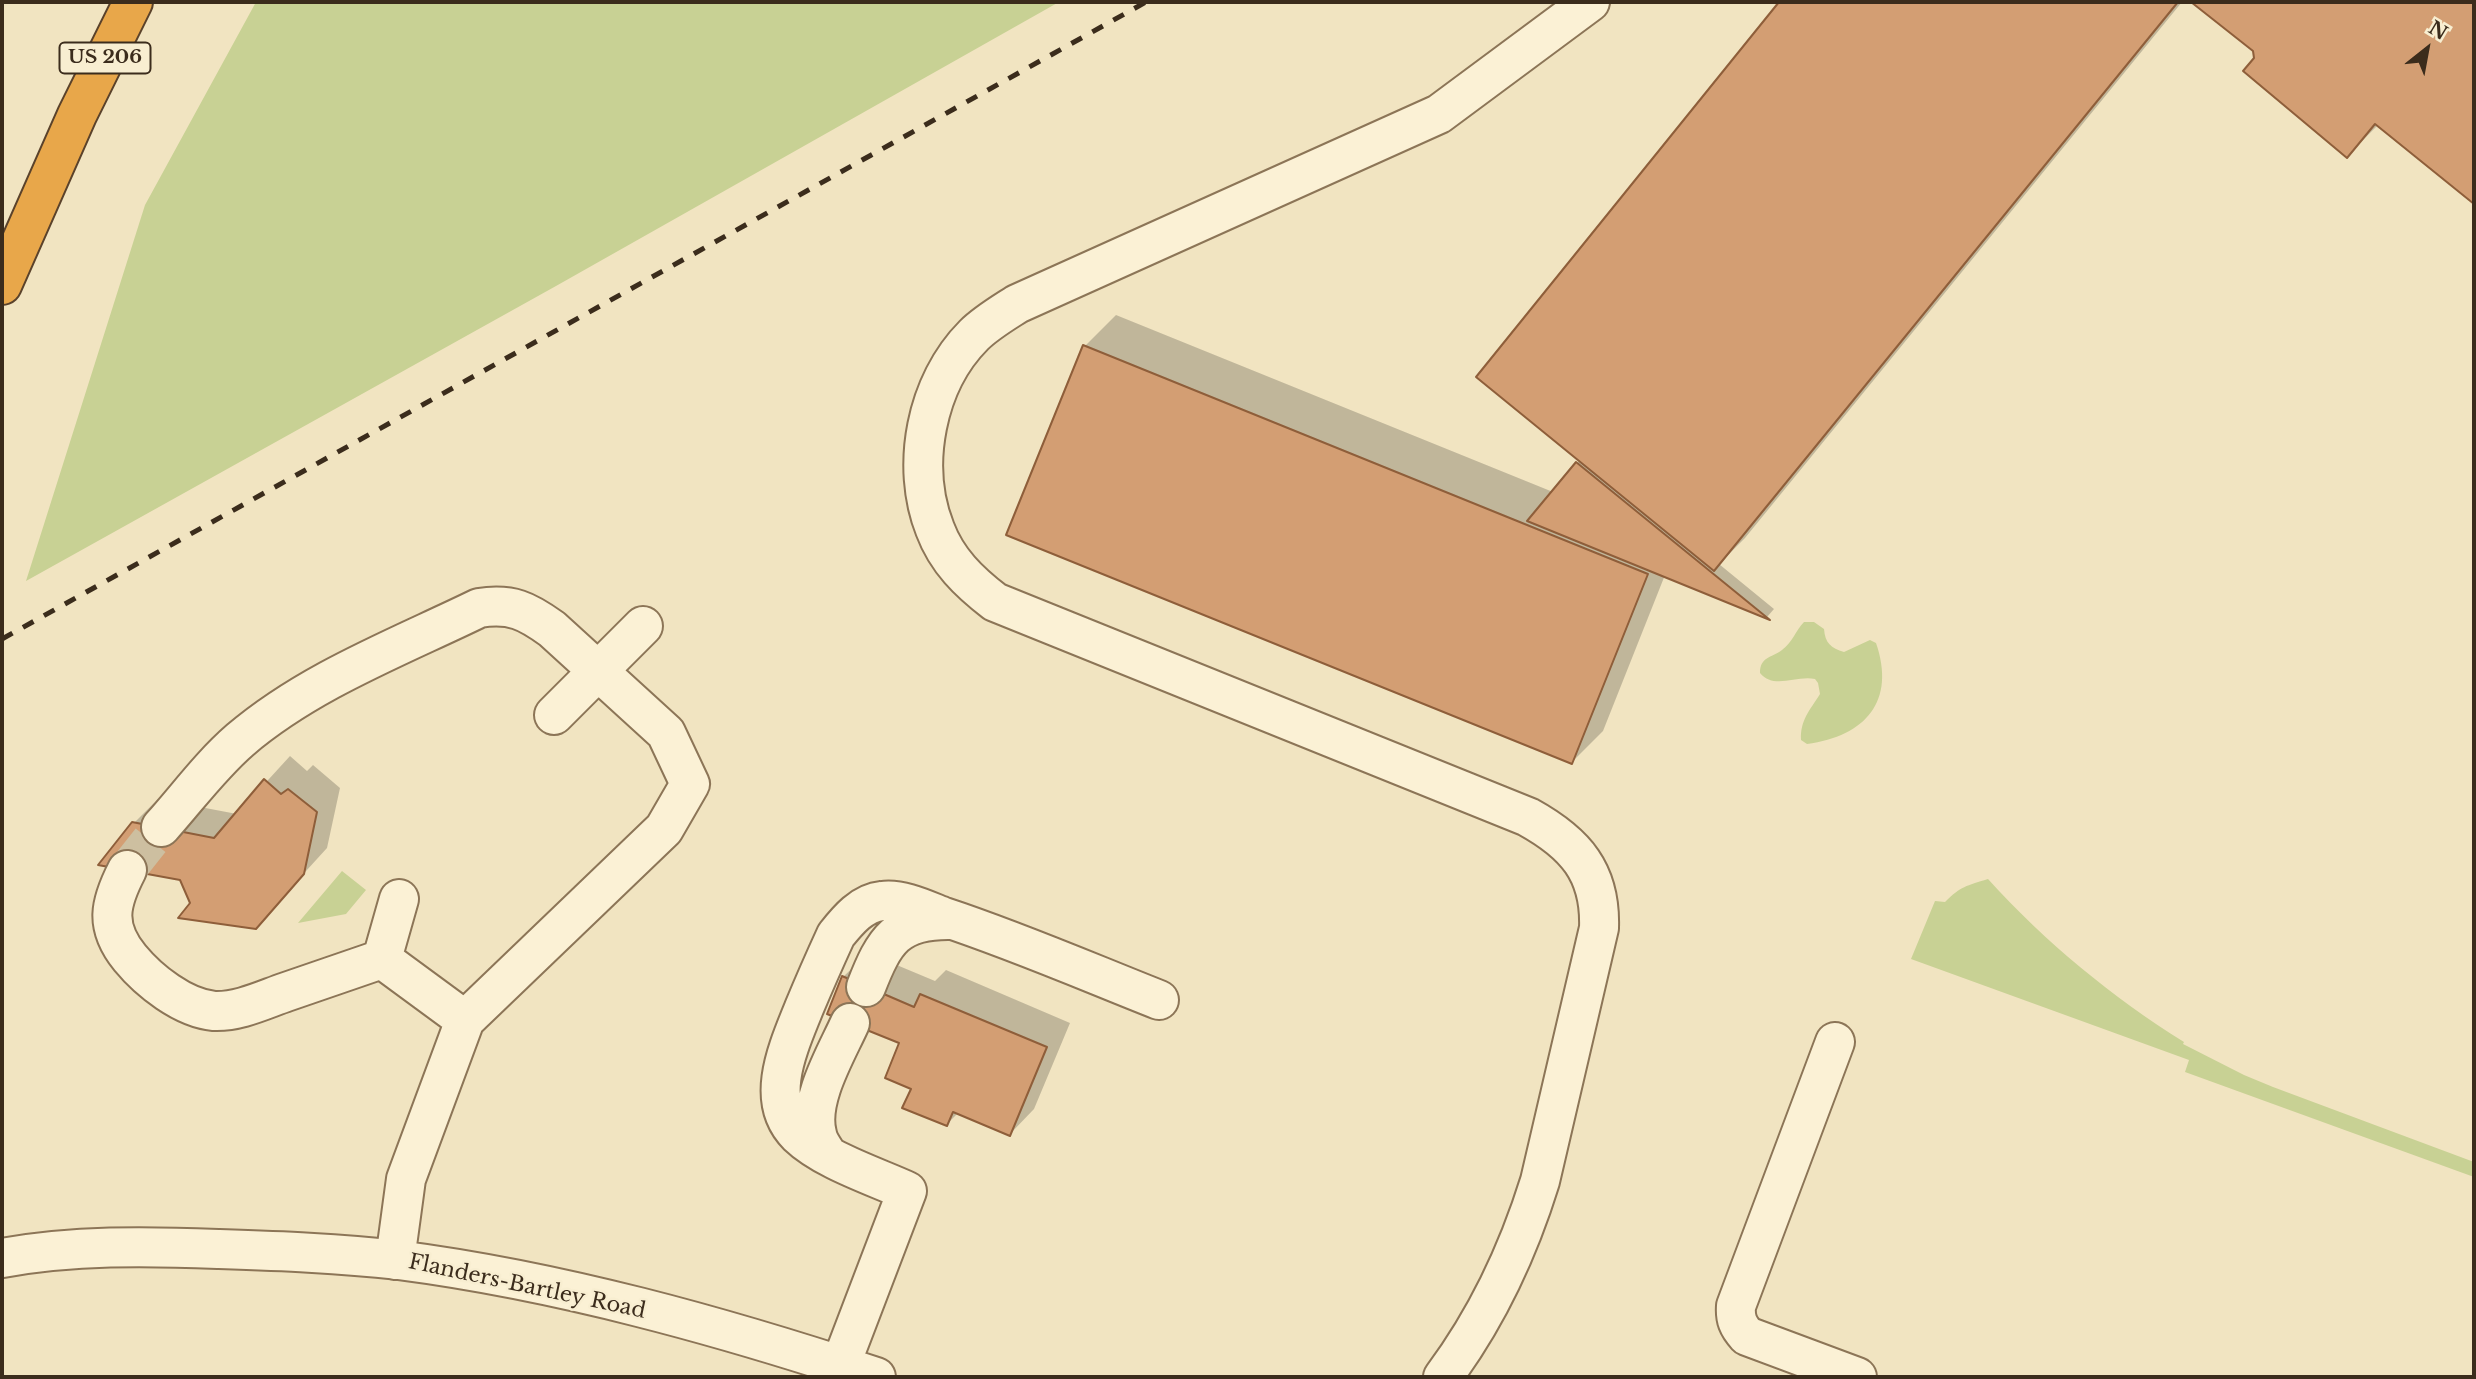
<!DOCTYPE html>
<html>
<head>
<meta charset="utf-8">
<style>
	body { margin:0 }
	#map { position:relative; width:2476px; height:1379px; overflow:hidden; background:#f1e4c1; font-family:"Libre Baskerville",serif }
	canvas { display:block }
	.frame { position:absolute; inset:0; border:4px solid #3b2c1c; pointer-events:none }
	.north { position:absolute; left:2392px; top:14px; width:70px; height:70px; -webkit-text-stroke:5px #f8eed1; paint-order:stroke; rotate:31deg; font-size:19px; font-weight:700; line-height:28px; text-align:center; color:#3b2c1c }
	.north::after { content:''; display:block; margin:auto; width:24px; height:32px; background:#3b2c1c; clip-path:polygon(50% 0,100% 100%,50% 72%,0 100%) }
</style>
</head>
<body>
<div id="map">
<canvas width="2476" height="1379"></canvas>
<div class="frame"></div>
<div class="north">N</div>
</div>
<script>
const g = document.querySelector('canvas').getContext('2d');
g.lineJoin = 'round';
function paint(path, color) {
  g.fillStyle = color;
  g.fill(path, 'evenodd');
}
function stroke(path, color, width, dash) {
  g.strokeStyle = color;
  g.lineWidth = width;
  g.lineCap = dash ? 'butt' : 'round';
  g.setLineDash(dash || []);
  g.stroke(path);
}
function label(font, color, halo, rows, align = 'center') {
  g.font = font + ' "Libre Baskerville",serif';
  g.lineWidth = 5;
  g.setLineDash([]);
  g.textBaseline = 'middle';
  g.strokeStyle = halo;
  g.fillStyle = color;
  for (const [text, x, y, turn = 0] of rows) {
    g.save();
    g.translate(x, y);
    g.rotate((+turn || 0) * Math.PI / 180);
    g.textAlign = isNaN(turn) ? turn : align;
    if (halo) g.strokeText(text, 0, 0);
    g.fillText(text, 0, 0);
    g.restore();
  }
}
const green = new Path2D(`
	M 256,2 L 1059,2 L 556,286 L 26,581 L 145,205 Z
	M 1804,622 L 1814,622 L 1824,629 C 1825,643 1831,648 1844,652 L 1870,640 L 1876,643 C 1896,701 1866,736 1807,744 L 1801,740 C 1800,720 1810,710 1820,694 L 1818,683 L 1815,679 C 1796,675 1774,690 1760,673 C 1760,657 1771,658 1782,650 C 1792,643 1796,630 1804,622 Z
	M 342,871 L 366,890 L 346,914 L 298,923 Z
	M 1988,879 C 2045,942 2112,997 2184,1042 L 2183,1044 L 2244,1075 L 2273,1087 L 2474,1162 L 2474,1177 L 2185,1072 L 2189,1060 L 1911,959 L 1935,901 L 1945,902 C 1961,886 1966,886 1988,879 Z`);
const shadow = new Path2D(`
	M 1782,2 L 2182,2 L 1745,538 L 1719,564 L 1774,609 L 1767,617 L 1665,575 L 1603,731 L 1572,762 L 1085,346 L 1116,315 L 1553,492 L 1580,460 L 1478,377 Z
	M 2194,2 L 2474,2 L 2474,202 L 2378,125 L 2347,156 L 2255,58 L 2255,50 Z
	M 290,756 L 307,771 L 313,765 L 340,788 L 327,848 L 255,927 L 191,903 L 182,878 L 134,823 L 158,799 L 237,814 Z
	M 868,953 L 935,981 L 946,970 L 1070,1023 L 1034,1109 L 1010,1134 L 959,1112 L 947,1124 L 913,1088 L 901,1042 L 843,977 Z`);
const building = new Path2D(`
	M 1779,2 L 2178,2 L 1714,571 L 1476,377 Z
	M 2191,2 L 2474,2 L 2474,204 L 2375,124 L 2347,158 L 2243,71 L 2254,58 L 2253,51 Z
	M 1083,345 L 1648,574 L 1572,764 L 1006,535 Z
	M 1576,462 L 1770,620 L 1527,521 Z
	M 264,779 L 281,794 L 288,789 L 317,812 L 304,874 L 256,929 L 178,918 L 190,903 L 180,880 L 98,865 L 132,822 L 214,838 Z
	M 842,976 L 914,1007 L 920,994 L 1047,1047 L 1010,1136 L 953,1112 L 947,1126 L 902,1108 L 911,1089 L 885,1078 L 899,1043 L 827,1014 Z`);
const minorTunnel = new Path2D(`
	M 127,870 L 161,827`);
const minor = new Path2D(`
	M 554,715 L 643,626
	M 161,827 C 187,798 211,765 240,740 C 309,681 399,647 479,608 C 512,603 527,611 552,629 L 666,733 L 690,784 L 664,829 L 465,1020 L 406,1179 L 395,1260
	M 127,870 C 110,903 104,926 130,958 C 149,981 183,1008 214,1011 C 239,1012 263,1000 286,992 C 318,981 350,970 382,959 L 465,1020
	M 382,959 L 399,899
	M 866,987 C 884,941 896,919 951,920
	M 1835,1042 L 1736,1306 C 1735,1319 1738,1326 1747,1336 L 1857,1377
	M 827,1154 C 823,1148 818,1141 817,1134 C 808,1100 836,1054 850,1023
	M 2,1258 C 73,1245 147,1246 218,1249 C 278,1251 339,1253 398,1260 C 560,1281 721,1326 876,1377
	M 836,1377 L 907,1191 C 874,1176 824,1160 798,1135 C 763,1100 789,1046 804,1008 C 814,984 825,959 836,935 C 848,920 862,903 882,901 C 902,898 926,910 944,917 C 1017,941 1088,972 1159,1000
	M 1443,1377 C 1487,1318 1518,1252 1540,1181 L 1599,928 C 1601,872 1575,843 1528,817 L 995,602 C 969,582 947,561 935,529 C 910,466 926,383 974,335 C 986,323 1003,313 1017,304 L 1439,114 L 1590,2`);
const highway = new Path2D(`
	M 2,285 L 77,115 L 133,2`);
const rail = new Path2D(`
	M 2,639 L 1146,2`);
const shields = [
	[105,58,91]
];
const shieldNames = [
	["US 206",105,58]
];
const streetNames = [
	["Flanders-Bartley Road",527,1287,12]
];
paint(green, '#c8d194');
paint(shadow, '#0003');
paint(building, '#d39e73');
stroke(building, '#8e5e3a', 2);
stroke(minorTunnel, '#cdbfa0', 38, [38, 19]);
stroke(minor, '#8c7557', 42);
stroke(highway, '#5a422b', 42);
stroke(minor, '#fbf1d5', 38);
stroke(highway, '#e8a74a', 38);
stroke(rail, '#3b2c1c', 5, [12, 12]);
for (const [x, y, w] of shields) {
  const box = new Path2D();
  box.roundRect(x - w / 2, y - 15.5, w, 31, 5);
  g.fillStyle = '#f8eed1';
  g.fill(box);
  stroke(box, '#3b2c1c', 2);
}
label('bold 19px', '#3b2c1c', null, shieldNames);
label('21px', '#3b2c1c', '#f8eed1', streetNames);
</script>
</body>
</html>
